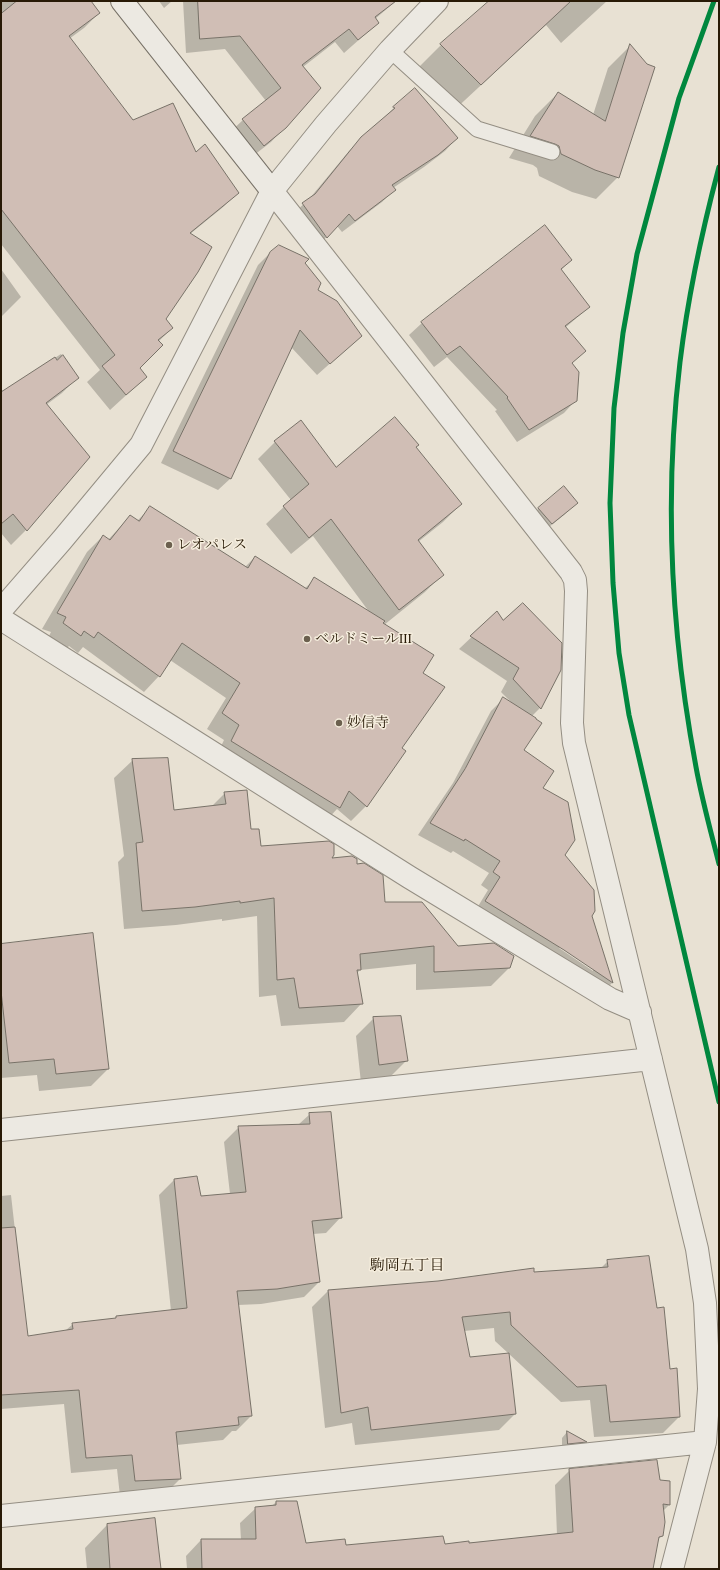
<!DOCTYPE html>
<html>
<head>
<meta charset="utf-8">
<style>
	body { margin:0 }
	#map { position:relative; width:720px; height:1570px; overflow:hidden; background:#e8e1d3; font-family:"Gentium Book Plus",serif }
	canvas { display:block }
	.frame { position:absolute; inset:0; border:2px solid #281a06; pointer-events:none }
</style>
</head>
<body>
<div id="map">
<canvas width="720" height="1570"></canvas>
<div class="frame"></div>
</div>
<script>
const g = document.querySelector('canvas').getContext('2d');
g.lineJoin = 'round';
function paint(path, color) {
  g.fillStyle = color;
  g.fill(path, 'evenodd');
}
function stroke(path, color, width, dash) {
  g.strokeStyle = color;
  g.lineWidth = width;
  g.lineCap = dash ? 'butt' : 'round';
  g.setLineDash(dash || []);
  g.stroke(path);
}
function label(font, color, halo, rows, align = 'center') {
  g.font = font + ' "Gentium Book Plus","Noto Serif JP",serif';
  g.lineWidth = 3;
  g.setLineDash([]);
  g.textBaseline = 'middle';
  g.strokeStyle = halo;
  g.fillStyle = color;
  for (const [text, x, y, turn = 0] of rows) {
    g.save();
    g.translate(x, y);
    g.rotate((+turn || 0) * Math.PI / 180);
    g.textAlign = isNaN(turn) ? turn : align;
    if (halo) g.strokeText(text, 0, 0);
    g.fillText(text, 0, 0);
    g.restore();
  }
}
const shadow = new Path2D(`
	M 1,1 L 89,1 L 99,13 L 84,28 L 69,39 L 133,121 L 195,153 L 238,193 L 222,208 L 190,234 L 165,319 L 172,328 L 158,342 L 138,368 L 146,377 L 110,410 L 87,382 L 100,370 L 1,244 Z
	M 159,1 L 172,1 L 164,8 Z
	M 183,1 L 396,1 L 375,19 L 378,23 L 344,53 L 335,42 L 303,67 L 285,127 L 271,142 L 249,159 L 228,134 L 243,120 L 266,101 L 225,49 L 186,53 Z
	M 490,1 L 607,1 L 561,43 L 546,25 L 451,113 L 412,74 L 441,45 Z
	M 630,46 L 618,177 L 596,199 L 572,192 L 539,176 L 537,168 L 533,165 L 509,158 L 535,116 L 558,93 L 593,115 L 608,68 Z
	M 394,108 L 457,138 L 445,151 L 424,167 L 393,188 L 394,190 L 382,202 L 342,232 L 337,226 L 314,250 L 291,216 L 310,198 L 349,151 Z
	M 271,252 L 304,263 L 317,290 L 361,336 L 317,375 L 291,347 L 231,478 L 218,490 L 161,463 L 258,265 Z
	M 571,260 L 561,270 L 589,307 L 565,328 L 584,351 L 571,364 L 576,400 L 564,413 L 517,442 L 495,411 L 497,410 L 447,357 L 434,367 L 409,335 L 422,323 Z
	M 1,269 L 21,297 L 1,317 Z
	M 61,354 L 78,377 L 62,393 L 46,405 L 89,457 L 26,530 L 11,545 L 1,533 L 1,389 L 3,391 Z
	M 275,442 L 336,468 L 415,448 L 461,504 L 443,522 L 418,542 L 442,575 L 425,592 L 384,625 L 422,673 L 401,748 L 366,806 L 351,821 L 337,809 L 324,823 L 216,757 L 224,740 L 207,729 L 226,698 L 170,660 L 159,676 L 144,692 L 83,647 L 78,653 L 69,646 L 64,651 L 48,638 L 51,632 L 42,629 L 87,552 L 103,536 L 108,540 L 130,516 L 137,521 L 150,508 L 245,567 L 255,557 L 304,589 L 315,579 L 370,613 L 313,536 L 291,554 L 266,524 L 291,500 L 258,459 Z
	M 576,503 L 564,515 L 539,535 L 527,521 L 539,508 Z
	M 497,613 L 540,708 L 532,716 L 523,751 L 541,788 L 564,855 L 591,915 L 612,983 L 600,995 L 474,913 L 488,890 L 481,885 L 489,873 L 453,851 L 451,853 L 418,835 L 453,783 L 491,711 L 503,699 L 512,703 L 501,692 L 507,681 L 459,649 ZM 560,946 L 593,968 L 593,971 L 559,948 Z
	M 133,760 L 173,811 L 211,807 L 225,793 L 260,847 L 330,859 L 356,865 L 384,903 L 457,947 L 510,967 L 491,986 L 416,990 L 416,964 L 360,970 L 357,973 L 362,1003 L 344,1022 L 281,1026 L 276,995 L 259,997 L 257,916 L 222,921 L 222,919 L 176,925 L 124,929 L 118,862 L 124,856 L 114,778 Z
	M 1,945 L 108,1069 L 91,1086 L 39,1091 L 37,1075 L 1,1078 Z
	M 374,1018 L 407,1060 L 389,1078 L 361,1083 L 356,1036 Z
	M 310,1114 L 341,1217 L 326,1233 L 313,1234 L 319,1282 L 304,1297 L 261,1304 L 238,1305 L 251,1416 L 236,1431 L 232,1431 L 223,1440 L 177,1445 L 180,1479 L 165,1494 L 120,1496 L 117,1469 L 71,1473 L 64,1404 L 1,1409 L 1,1196 L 11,1195 L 27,1337 L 65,1331 L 73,1324 L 114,1320 L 116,1317 L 171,1311 L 159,1195 L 174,1180 L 201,1197 L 230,1194 L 224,1142 L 239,1127 L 298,1125 Z
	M 608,1261 L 656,1309 L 679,1417 L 663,1433 L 594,1437 L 590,1400 L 561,1402 L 495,1341 L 494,1328 L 464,1331 L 469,1358 L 515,1414 L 499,1430 L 355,1445 L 352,1423 L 325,1428 L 312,1307 L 328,1291 L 601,1268 Z
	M 567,1432 L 585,1442 L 580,1448 L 562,1449 L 562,1438 Z
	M 570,1470 L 659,1481 L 669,1505 L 663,1511 L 662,1536 L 657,1540 L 652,1569 L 187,1569 L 186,1556 L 201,1540 L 241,1540 L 240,1523 L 256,1508 L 272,1506 L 276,1502 L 296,1502 L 305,1544 L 345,1546 L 444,1545 L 557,1535 L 555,1485 Z
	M 107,1525 L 160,1569 L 87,1569 L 85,1548 Z`);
const building = new Path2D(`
	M 17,1 L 91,1 L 100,13 L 69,36 L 133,120 L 173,103 L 196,152 L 205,144 L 239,193 L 190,233 L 212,247 L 198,272 L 166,319 L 173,328 L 158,340 L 163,345 L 140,368 L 147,377 L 126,395 L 102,366 L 115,355 L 1,209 L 1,14 Z
	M 198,1 L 396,1 L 375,17 L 379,23 L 358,40 L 349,29 L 302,65 L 321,88 L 286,128 L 264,146 L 242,119 L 281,88 L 240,36 L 200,39 Z
	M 489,1 L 571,1 L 481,85 L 440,44 Z
	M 630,44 L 647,64 L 655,67 L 619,178 L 595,170 L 561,154 L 559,146 L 555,144 L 530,136 L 558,92 L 605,121 Z
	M 415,88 L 458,138 L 438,155 L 392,185 L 396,190 L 355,221 L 349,214 L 327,238 L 302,203 L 315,194 L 361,137 L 395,108 L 393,107 Z
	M 545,225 L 572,260 L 561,269 L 590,307 L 565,326 L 586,351 L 572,363 L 579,372 L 577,401 L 529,430 L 507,398 L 508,397 L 460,346 L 447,355 L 421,322 Z
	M 279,245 L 309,259 L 305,263 L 321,283 L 318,290 L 337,301 L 362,336 L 330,364 L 300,330 L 231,479 L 173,451 L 270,252 Z
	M 63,355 L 79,378 L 46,403 L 90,457 L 27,531 L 13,514 L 1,524 L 1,392 L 55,357 L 57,360 Z
	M 395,417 L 419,445 L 416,447 L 462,504 L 418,540 L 444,575 L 399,610 L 331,519 L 309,538 L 283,506 L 309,484 L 274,441 L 301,420 L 336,467 Z
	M 564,486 L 578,503 L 552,524 L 538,508 Z
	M 150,506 L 248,568 L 255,556 L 307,589 L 314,577 L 385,621 L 383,623 L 434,655 L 423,673 L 445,687 L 402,748 L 406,751 L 367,807 L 349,791 L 340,808 L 231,741 L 239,725 L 222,713 L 240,683 L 182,643 L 160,677 L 98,632 L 94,638 L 84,631 L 81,636 L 63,623 L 66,617 L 57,613 L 103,535 L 110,540 L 130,515 L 139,521 Z
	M 523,603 L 562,643 L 561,670 L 541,709 L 513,679 L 519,668 L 470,636 L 497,611 L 503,620 Z
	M 503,697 L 536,718 L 536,719 L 542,723 L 524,750 L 554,771 L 543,788 L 568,802 L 575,840 L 565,855 L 594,890 L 595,911 L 592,916 L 613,983 L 564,950 L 485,901 L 500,877 L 493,872 L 500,861 L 465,839 L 464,841 L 430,823 L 465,769 Z
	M 168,758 L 174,810 L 226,804 L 224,792 L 247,790 L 251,829 L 259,829 L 261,846 L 329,841 L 334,844 L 334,855 L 332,858 L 352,856 L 357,859 L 357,864 L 364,863 L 383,875 L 385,902 L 422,902 L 458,946 L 494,943 L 514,956 L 510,968 L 434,972 L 434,946 L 360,954 L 361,970 L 357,970 L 363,1004 L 299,1008 L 294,978 L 277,980 L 274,898 L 240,903 L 240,901 L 195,907 L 142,911 L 136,843 L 143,842 L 132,759 Z
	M 93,933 L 109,1069 L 56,1074 L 54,1059 L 9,1063 L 1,991 L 1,944 Z
	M 401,1016 L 408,1061 L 379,1065 L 373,1017 Z
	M 331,1112 L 342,1218 L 312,1221 L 320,1282 L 277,1289 L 237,1291 L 252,1416 L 238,1417 L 239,1425 L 176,1432 L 181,1479 L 135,1481 L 132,1455 L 86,1458 L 79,1390 L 1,1395 L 1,1228 L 15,1227 L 28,1336 L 73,1329 L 72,1323 L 116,1318 L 116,1316 L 187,1308 L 174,1179 L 197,1176 L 201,1196 L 246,1192 L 238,1126 L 310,1124 L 309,1113 Z
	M 649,1256 L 657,1308 L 664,1307 L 670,1369 L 677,1368 L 680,1417 L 610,1422 L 606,1385 L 577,1387 L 511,1325 L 510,1312 L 462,1317 L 470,1357 L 509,1353 L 516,1414 L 371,1430 L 368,1407 L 341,1413 L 328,1290 L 438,1281 L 534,1268 L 534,1272 L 608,1267 L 607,1260 Z
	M 567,1431 L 587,1442 L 568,1444 Z
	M 657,1460 L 660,1480 L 670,1481 L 670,1505 L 663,1504 L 665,1522 L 663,1536 L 659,1537 L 653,1569 L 202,1569 L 201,1539 L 256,1539 L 255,1507 L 276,1505 L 276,1501 L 297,1501 L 306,1543 L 345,1539 L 346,1545 L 443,1536 L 445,1544 L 469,1541 L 469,1543 L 573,1532 L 569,1469 Z
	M 155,1518 L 161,1569 L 110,1569 L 107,1524 Z`);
const lane = new Path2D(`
	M 390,50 L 477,129 L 552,152`);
const street = new Path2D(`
	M 272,191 L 571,572 L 575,580 L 576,591 L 572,723 L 574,743 L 697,1249 L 705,1303 L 709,1389 L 705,1442 L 672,1569
	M 1,610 L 62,540 L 141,445 L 272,191 L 326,124 L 390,50 L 437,1
	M 1,619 L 409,877 L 610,999 L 640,1012
	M 1,1130 L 651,1059
	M 1,1516 L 705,1442`);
const secondary = new Path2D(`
	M 122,1 L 272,191`);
const cycleway = new Path2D(`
	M 714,1 L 679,98 L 637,254 L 623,333 L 614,408 L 610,503 L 613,583 L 619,653 L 629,715 L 719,1102
	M 719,167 C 702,231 688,296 680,362 C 664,496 671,634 696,767 C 702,800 711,832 719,864`);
const markers = [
	[169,545,4,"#6b604e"],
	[307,639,4,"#6b604e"],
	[339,723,4,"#6b604e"]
];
const poiNames = [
	["レオパレス",177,545],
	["ベルドミールⅢ",315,639],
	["妙信寺",347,723]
];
const neighbourhoodNames = [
	["駒岡五丁目",407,1266]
];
paint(shadow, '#0003');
paint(building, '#d0beb5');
stroke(building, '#787268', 1);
stroke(lane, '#948e83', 17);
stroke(street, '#948e83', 24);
stroke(secondary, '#787268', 24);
stroke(lane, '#ece9e2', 15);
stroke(street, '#ece9e2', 22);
stroke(secondary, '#ece9e2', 22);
stroke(cycleway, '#00873e', 5);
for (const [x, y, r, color] of markers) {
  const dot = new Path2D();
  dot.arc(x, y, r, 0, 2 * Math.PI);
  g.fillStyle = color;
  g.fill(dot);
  stroke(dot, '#f5eddd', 1.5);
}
label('14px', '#281a06', '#f5eddd', poiNames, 'left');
label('15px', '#281a06', '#f5eddd', neighbourhoodNames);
</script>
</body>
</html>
